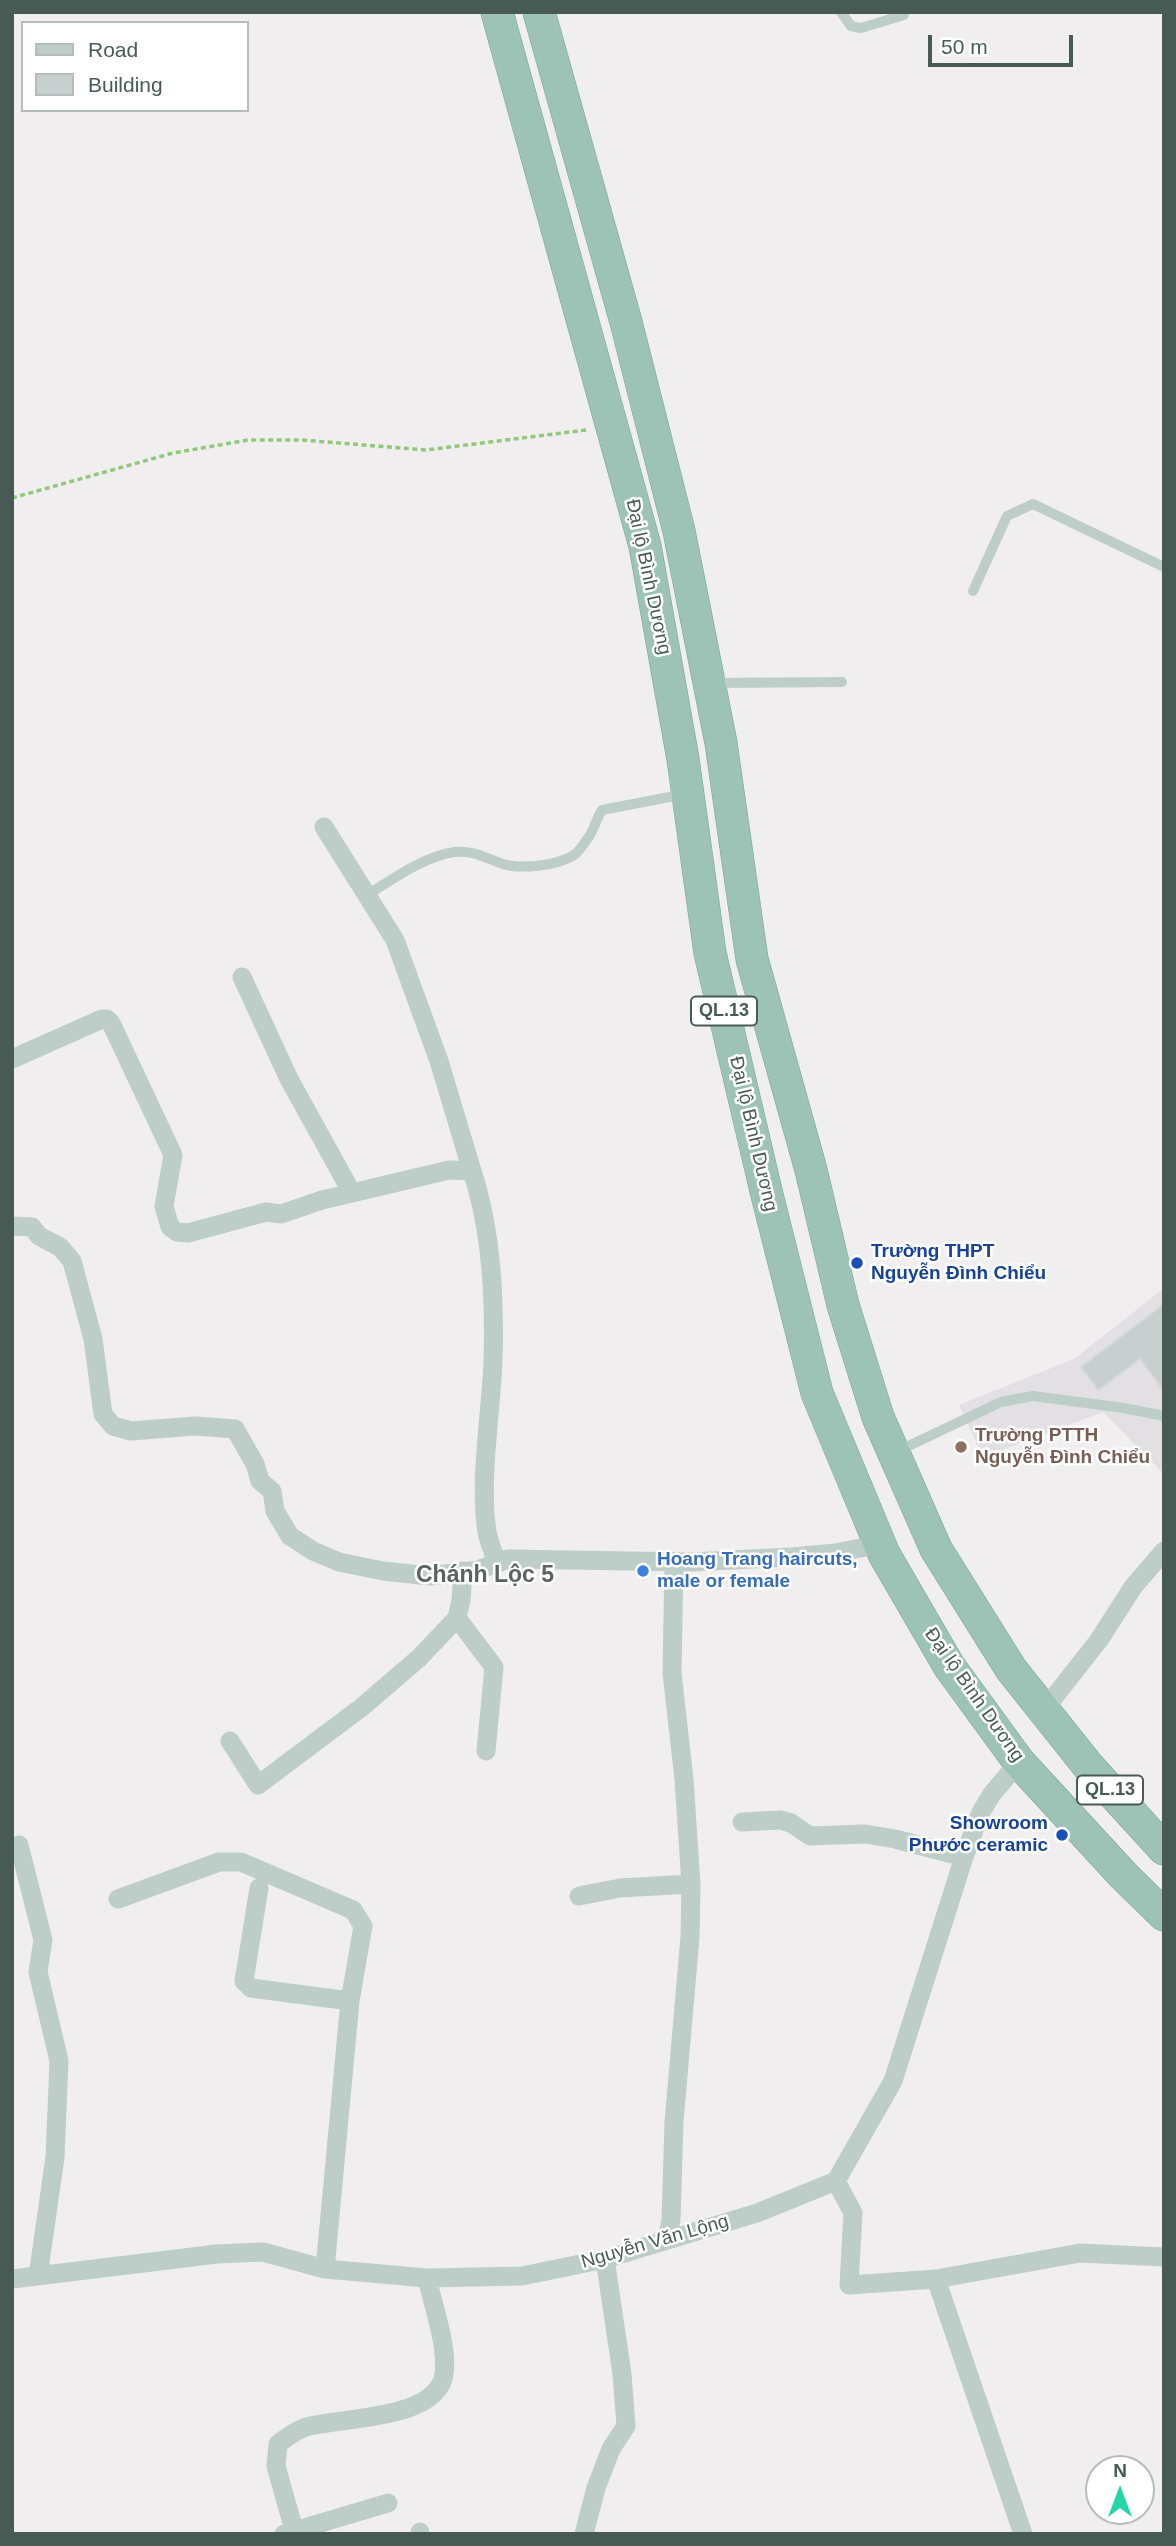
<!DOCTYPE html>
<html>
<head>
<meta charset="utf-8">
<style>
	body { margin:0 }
	#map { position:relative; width:1176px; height:2546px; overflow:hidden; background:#f1eef0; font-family:Arial,sans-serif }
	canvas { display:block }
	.frame { position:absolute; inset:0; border:14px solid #475b54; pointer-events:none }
	.legend { position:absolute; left:21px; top:21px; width:228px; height:91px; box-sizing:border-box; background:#fff; border:2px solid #b5bdbb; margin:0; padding:9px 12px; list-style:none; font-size:21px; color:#475b54 }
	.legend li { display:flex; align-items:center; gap:14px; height:35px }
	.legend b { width:35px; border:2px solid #b5bdbb }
	.north { position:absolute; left:1085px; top:2455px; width:70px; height:70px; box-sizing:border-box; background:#fff; border:2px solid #b5bdbb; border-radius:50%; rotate:0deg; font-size:19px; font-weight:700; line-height:28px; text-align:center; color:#475b54 }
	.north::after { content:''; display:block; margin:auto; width:24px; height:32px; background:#23d6a8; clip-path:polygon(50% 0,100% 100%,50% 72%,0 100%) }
	.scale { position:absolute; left:928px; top:35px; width:145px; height:32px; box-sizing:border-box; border:4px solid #475b54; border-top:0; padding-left:9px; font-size:21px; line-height:24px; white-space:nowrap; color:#475b54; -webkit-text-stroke:5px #fff; paint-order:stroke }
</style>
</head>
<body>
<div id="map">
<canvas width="1176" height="2546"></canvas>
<div class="frame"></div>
<ul class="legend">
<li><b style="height:9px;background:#bdcdc7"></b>Road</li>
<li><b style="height:19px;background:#c8d0cf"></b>Building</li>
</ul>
<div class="north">N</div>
<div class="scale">50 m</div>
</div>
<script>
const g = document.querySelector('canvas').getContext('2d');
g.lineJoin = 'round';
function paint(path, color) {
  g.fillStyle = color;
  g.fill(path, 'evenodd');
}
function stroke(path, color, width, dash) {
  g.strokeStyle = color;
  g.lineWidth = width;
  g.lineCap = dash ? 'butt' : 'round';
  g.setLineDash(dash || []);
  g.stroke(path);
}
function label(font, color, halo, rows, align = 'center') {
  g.font = font + ' Arial,sans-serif';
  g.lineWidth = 5;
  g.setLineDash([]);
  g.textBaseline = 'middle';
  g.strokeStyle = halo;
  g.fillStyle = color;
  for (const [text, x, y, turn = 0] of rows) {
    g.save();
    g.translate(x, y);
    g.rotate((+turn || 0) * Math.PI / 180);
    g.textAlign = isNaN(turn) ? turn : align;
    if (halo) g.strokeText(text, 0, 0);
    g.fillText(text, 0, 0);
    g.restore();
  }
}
const education = new Path2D(`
	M 1164,1288 L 1164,1474 L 1103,1412 L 983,1457 L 959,1405 L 1074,1359 Z`);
const building = new Path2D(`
	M 1164,1304 L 1164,1391 L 1140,1359 L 1098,1390 L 1081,1367 Z`);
const path = new Path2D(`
	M 12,498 L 173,453 L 248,440 L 302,440 L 426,450 L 586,430`);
const service = new Path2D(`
	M 841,12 L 851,26 L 861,28 L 904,15
	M 973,591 L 1007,516 L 1033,504 L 1164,567
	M 713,683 L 842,682
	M 367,895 C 393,879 423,857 454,852 C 473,850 484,857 500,863 C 519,870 557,866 574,855 C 579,852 584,843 588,838 C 594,830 596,819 602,810 L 685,794
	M 898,1451 L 1001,1402 L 1033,1396 L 1124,1408 L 1164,1416`);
const minor = new Path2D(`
	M 324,827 L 395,940 L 439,1061 L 472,1171
	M 242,977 L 289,1079 L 352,1193 L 449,1170 L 472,1171 C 492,1231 495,1299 493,1361 C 491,1413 479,1482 487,1532 C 489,1543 494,1553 497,1563
	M 12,1059 L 102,1019 L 107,1019 L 111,1023 L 173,1155 L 164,1206 L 170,1227 L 177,1232 L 188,1233 L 266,1212 L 281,1214 L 322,1200 L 352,1193
	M 12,1226 L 32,1227 L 39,1236 L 60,1247 L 72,1261 L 93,1339 L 103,1414 L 113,1426 L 131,1431 L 195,1426 L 235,1429 L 255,1464 L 260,1481 L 272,1491 L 275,1511 L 290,1536 L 313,1551 L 339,1562 L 383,1571 L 430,1576 L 478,1570 L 508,1559 L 691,1562 L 791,1557 L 836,1553 L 880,1544
	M 457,1618 L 494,1667 L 486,1751
	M 1044,1710 L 1099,1640 L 1133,1587 L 1164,1551
	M 230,1741 L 258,1785 L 362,1707 L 419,1658 L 457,1618 L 461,1600 L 463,1571
	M 742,1822 L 780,1820 L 791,1823 L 810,1836 L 865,1834 L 895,1839 L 964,1857
	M 19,1845 L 43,1940 L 38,1972 L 59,2061 L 55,2157 L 38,2276
	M 259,1888 L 244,1981 L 251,1988 L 350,2001
	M 579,1896 L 620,1888 L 691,1884
	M 118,1899 L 219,1862 L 241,1862 L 353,1910 L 363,1926 L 350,2001 L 325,2269
	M 836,2181 L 853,2213 L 849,2285 L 936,2279 L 1080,2253 L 1164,2257
	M 667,2240 L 671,2220 L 674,2122 L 690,1937 L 691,1884 L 684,1779 L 672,1673 L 674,1562
	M 12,2279 L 217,2254 L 263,2252 L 325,2269 L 427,2278 L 522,2276 L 605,2259 L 757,2213 L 836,2181 L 893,2081 L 964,1857 L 981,1812 L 992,1794 L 1019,1762
	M 936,2279 L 1023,2534
	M 294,2530 L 276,2466 L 278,2444 C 286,2438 296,2430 306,2427 C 342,2417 438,2420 444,2374 C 448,2347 433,2305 427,2278
	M 420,2532 L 420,2534
	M 284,2534 L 388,2503
	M 584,2534 L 596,2488 L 611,2449 L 626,2426 L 622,2374 L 605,2259`);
const trunk = new Path2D(`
	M 497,12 L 645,546 L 683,759 L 710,953 L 767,1195 L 817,1393 L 884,1554 L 949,1666 L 1019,1762 L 1124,1876 L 1164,1915
	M 539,12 L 626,322 L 679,531 L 721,743 L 752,959 L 811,1170 L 843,1305 L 878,1417 L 936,1549 L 1011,1669 L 1089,1767 L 1164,1849`);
const markers = [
	[857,1263,7,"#1a4fb4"],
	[961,1447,7,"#8d6e63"],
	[643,1571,7,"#3f7fe0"],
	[1062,1835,7,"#1a4fb4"]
];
const shields = [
	[724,1011,66],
	[1110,1790,66]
];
const shieldNames = [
	["QL.13",724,1011],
	["QL.13",1110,1790]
];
const streetNames = [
	["Đại lộ Bình Dương",648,577,78],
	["Đại lộ Bình Dương",753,1134,77],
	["Đại lộ Bình Dương",974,1695,55],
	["Nguyễn Văn Lộng",655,2242,-16]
];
const transitNames = [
	["Trường THPT",871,1252],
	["Nguyễn Đình Chiểu",871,1274],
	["Showroom",1048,1824,"right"],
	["Phước ceramic",1048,1846,"right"]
];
const educationNames = [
	["Trường PTTH",975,1436],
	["Nguyễn Đình Chiểu",975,1458]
];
const shopNames = [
	["Hoang Trang haircuts,",657,1560],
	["male or female",657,1582]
];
const quarterNames = [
	["Chánh Lộc 5",485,1576]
];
paint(education, '#e2e0e2');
paint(building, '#c8d0cf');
stroke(building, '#d3d9d9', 2);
stroke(trunk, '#74a697', 33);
stroke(path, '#92c879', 3.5, [5, 3.5]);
stroke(service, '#bdcdc7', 10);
stroke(minor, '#bdcdc7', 19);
stroke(trunk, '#9cc3b6', 32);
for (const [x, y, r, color] of markers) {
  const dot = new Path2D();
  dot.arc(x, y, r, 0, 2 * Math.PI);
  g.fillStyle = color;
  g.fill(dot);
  stroke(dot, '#fff', 2.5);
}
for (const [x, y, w] of shields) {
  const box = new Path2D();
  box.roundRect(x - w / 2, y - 14.5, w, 29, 5);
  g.fillStyle = '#fff';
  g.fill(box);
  stroke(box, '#475b54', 2);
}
label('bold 18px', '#475b54', null, shieldNames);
label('19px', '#475b54', '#fff', streetNames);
label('bold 19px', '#164399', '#fff', transitNames, 'left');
label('bold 19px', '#785e54', '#fff', educationNames, 'left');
label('bold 19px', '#366cbe', '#fff', shopNames, 'left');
label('bold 23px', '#5b6361', '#fff', quarterNames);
</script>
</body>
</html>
